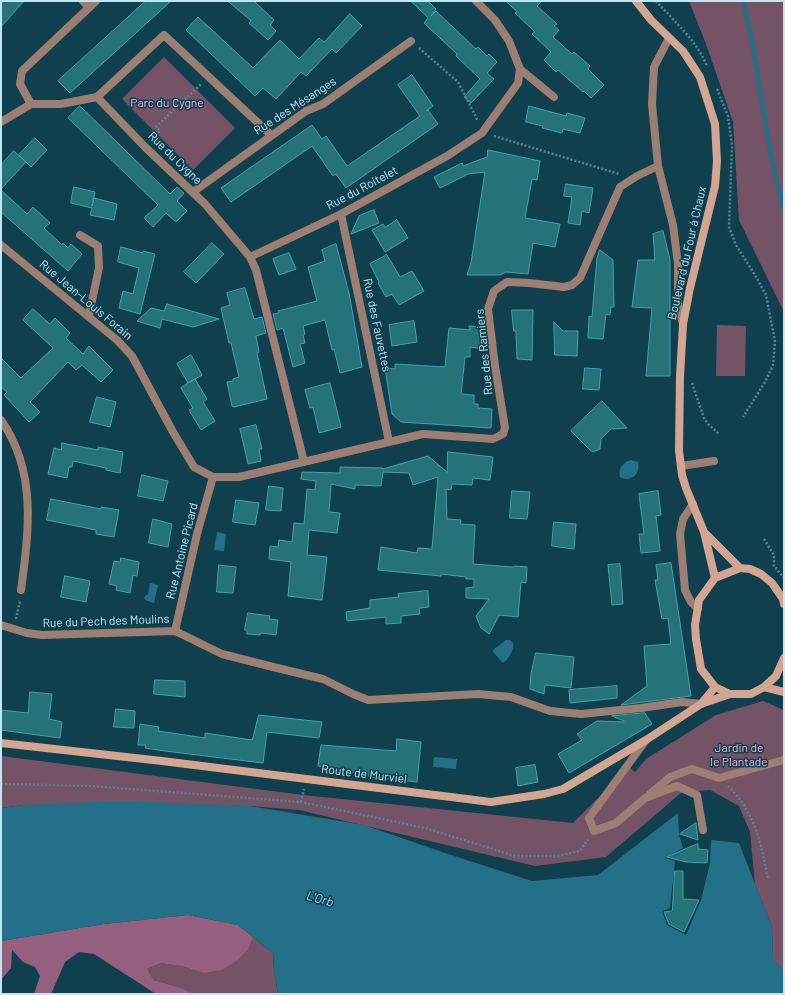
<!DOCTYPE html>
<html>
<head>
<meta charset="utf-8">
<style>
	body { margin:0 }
	#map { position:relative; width:785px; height:995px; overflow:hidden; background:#103f4e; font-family:Barlow,sans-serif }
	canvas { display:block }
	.frame { position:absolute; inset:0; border:2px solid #c0e7f6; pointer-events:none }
</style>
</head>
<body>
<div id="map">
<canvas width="785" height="995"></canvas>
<div class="frame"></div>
</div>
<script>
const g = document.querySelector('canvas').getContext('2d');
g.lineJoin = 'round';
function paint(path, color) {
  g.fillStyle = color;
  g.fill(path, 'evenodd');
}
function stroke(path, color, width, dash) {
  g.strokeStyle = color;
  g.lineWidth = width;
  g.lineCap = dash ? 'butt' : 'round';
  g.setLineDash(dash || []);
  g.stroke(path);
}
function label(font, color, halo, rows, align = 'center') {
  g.font = font + ' Barlow,sans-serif';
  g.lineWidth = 3;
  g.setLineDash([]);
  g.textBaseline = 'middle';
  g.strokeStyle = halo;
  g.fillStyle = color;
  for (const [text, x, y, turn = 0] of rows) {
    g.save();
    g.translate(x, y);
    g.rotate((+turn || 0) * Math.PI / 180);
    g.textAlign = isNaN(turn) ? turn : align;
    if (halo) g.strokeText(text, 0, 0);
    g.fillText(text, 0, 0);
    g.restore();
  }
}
const green = new Path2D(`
	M 689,1 L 784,1 L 784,312 L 739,220 L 733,122 L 706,44 Z
	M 164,57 L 235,128 L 193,170 L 122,99 Z
	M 717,325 L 746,326 L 745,376 L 716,376 Z
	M 763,701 L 784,710 L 784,970 L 773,960 L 772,927 L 755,884 L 750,832 L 739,806 L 710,790 L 682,792 L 606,857 L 535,866 L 299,810 L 250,806 L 24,805 L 1,808 L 1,756 L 303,795 L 573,823 L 629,767 L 635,772 L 646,759 L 716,715 Z
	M 253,937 L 273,953 L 274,970 L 278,994 L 194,994 L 182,988 L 154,980 L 147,969 L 161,963 L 185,967 L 203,973 L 249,948 Z`);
const forest = new Path2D(`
	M 188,915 L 238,925 L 253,937 L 249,948 L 239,959 L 222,970 L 203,973 L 185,967 L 161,963 L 147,969 L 154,980 L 182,988 L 194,994 L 156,994 L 94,954 L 79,952 L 65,962 L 51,994 L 34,994 L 40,976 L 35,967 L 23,962 L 12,950 L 11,968 L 1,980 L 1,941 L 104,924 Z`);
const water = new Path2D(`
	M 631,460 L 638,462 C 641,474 631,483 620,477 C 618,468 623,462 631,460 Z
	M 217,532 L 226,534 L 224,551 L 214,550 Z
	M 150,583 L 158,585 L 154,603 L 145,600 L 144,597 L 148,594 Z
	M 506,640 L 510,640 L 513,643 C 515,648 508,661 503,663 L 493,652 L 494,649 Z
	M 434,757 L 457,759 L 456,769 L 433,767 Z
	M 122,801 L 250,806 L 364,825 L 448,854 L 532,881 L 598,875 L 678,813 L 679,835 L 683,848 L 665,858 L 675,861 L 670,908 L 662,911 L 667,925 L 686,935 L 701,900 L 710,863 L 711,840 L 739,843 L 772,927 L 773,959 L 784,970 L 784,994 L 278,994 L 274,970 L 273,953 L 238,925 L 188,915 L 104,924 L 1,941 L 1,808 L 24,805 Z`);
const stream = new Path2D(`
	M 743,1 C 761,69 763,140 784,207`);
const building = new Path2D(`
	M 1,1 L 24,1 L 1,27 Z
	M 146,1 L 171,1 L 70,93 L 58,81 Z
	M 228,1 L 254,1 L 274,20 L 270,25 L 276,31 L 268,40 L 249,23 L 251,21 Z
	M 411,1 L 428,1 L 436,9 L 431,16 L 436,11 L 476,49 L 478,47 L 487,56 L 489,54 L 497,62 L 487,73 L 494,79 L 471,103 L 464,97 L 480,79 L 456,56 L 457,54 L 424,23 L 428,18 Z
	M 506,1 L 542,1 L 537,6 L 557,24 L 554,26 L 559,30 L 553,37 L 572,54 L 574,52 L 590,66 L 588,69 L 604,85 L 591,98 L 584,91 L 583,92 L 558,70 L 556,72 L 544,60 L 551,52 L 532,34 L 535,32 L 515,13 L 517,12 Z
	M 350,14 L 362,26 L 336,53 L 332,49 L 306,76 L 301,72 L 276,99 L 263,88 L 255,96 L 186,30 L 198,17 L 253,68 L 280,40 L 299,59 L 319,38 L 324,42 Z
	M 412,75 L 433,106 L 426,111 L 428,110 L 438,124 L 346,188 L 336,174 L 333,176 L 312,146 L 231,202 L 221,188 L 312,125 L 322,139 L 326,136 L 347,166 L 420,116 L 398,85 Z
	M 80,106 L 170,194 L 177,187 L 184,193 L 177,201 L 187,211 L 176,222 L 166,213 L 153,227 L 144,218 L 158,205 L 68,118 Z
	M 529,106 L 566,116 L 567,113 L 585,118 L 580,133 L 563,129 L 562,133 L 542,128 L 543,126 L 526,122 Z
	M 35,138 L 47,150 L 31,167 L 19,155 Z
	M 488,150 L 540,161 L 537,180 L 532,179 L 525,218 L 560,224 L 555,247 L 533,243 L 528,274 L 506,272 L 500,275 L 467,275 L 471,263 L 485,172 L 468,174 L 440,188 L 434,177 L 462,163 L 463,166 L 487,157 Z
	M 14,151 L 26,162 L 1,189 L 1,165 Z
	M 566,184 L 593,188 L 589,213 L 582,211 L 580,225 L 568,223 L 572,197 L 564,196 Z
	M 74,187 L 95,192 L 92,206 L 94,198 L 117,204 L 114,220 L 90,215 L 92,208 L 71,203 Z
	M 1,190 L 27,214 L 33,207 L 50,223 L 44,228 L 62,245 L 63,243 L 68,248 L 71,244 L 82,254 L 68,271 L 1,212 Z
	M 374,210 L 379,223 L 351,234 L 359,216 Z
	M 397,220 L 408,238 L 385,252 L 372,230 L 383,224 L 385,227 Z
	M 663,231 L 670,260 L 670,376 L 646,376 L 652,308 L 632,307 L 638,260 L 655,260 L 653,234 Z
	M 212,243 L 224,254 L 196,283 L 184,272 Z
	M 336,244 L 349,293 L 362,367 L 340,373 L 334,349 L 332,350 L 325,320 L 303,326 L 305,334 L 303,335 L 305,343 L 300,344 L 305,363 L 293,367 L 283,328 L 277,330 L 273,314 L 279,313 L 278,311 L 317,301 L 308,267 L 325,261 L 322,250 Z
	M 121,247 L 143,253 L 143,251 L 155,254 L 140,314 L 119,308 L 123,291 L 133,294 L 139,268 L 118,262 Z
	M 600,250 L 613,260 L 614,307 L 611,307 L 610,315 L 606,314 L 603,339 L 588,338 L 589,316 L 592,317 L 597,258 Z
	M 289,253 L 296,269 L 279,275 L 273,259 Z
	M 387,255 L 400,277 L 412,271 L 424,291 L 399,305 L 392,294 L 386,297 L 378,283 L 379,282 L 370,264 Z
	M 245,288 L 254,319 L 262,317 L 266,333 L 256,336 L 259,352 L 257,353 L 267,399 L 234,407 L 232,406 L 227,382 L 233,381 L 233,379 L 239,377 L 231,343 L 229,343 L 221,308 L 230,305 L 227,293 Z
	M 167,304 L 219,319 L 193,327 L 162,319 L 160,328 L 137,321 L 151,308 L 164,311 Z
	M 33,309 L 50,324 L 55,318 L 70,333 L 66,338 L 83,354 L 89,346 L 113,370 L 101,382 L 82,365 L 76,370 L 68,362 L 30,402 L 40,412 L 29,422 L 4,395 L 7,392 L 1,387 L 1,358 L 21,378 L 53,348 L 23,320 Z
	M 512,310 L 533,310 L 532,360 L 517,359 L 516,331 L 514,331 Z
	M 414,321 L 417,342 L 392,346 L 389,325 Z
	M 554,322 L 563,331 L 578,331 L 577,356 L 555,355 Z
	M 469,326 L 482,327 L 485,349 L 470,347 L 470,357 L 465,357 L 461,394 L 474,395 L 474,404 L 478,404 L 478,408 L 492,409 L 491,428 L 401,422 L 392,414 L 385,368 L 395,369 L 395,364 L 445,367 L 449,328 L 470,330 Z
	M 191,355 L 202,375 L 188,383 L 177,364 Z
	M 585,368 L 601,369 L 599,390 L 583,389 Z
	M 195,379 L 207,399 L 203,402 L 215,421 L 201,430 L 189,410 L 193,408 L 181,388 Z
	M 330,383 L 341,427 L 319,433 L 313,407 L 310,408 L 305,390 Z
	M 97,397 L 116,402 L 110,427 L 90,422 Z
	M 602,401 L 627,428 L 611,429 L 601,439 L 600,449 L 593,452 L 590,450 L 571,431 Z
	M 256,425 L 262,449 L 259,449 L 261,461 L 248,464 L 240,429 Z
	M 62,443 L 98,450 L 98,447 L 123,452 L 120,473 L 106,470 L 106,468 L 73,461 L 72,467 L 69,467 L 67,478 L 48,474 L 54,448 L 61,450 Z
	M 448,452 L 493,457 L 490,480 L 473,478 L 472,485 L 452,484 L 451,490 L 446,489 L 447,519 L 461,520 L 460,524 L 475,525 L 473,564 L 513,567 L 514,566 L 527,567 L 526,583 L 521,582 L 518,617 L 499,615 L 494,625 L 489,634 L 481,628 L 476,616 L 489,599 L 466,598 L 466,588 L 474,587 L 474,579 L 466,579 L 466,577 L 441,574 L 441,576 L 378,570 L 381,547 L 417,553 L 418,548 L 432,549 L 438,477 L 413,485 L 409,473 L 383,472 L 381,486 L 355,485 L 355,489 L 331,484 L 329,512 L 340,513 L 337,533 L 309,530 L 307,555 L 327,557 L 322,600 L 288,596 L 291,562 L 269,559 L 270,546 L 278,547 L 279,540 L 292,542 L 294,523 L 304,524 L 307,489 L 315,490 L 316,481 L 301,479 L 302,472 L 340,473 L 340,467 L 383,468 L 383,469 L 428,456 L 447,472 Z
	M 142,475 L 168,481 L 163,501 L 138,496 Z
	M 269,486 L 283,488 L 281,511 L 266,510 Z
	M 512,491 L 530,492 L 527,519 L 510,518 Z
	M 658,491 L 661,515 L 656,516 L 660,551 L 641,553 L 639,534 L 644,534 L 639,494 Z
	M 51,499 L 101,509 L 101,507 L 119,510 L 114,537 L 96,534 L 96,530 L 47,520 Z
	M 236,500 L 259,503 L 255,525 L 233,522 Z
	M 153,519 L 172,524 L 168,547 L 149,543 Z
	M 554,522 L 576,524 L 574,549 L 552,546 Z
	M 121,558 L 139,562 L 137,576 L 133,575 L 130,593 L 116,590 L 117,586 L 109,584 L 114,561 L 120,562 Z
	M 671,563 L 691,696 L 621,705 L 647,686 L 644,646 L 671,644 L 668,618 L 662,619 L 655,580 L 658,580 L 656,565 Z
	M 620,564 L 623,604 L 612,605 L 608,565 Z
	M 219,565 L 236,567 L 233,593 L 217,592 Z
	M 65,576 L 90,581 L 86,602 L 61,597 Z
	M 428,591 L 429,607 L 419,608 L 420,614 L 401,616 L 401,623 L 386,624 L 386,617 L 347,621 L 346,612 L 370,608 L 370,600 L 399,597 L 398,594 Z
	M 248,613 L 270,616 L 269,619 L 278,620 L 276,635 L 261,633 L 260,635 L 247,634 L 247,631 L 245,630 Z
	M 536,653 L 574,657 L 571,688 L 545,685 L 544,694 L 530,689 L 531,674 Z
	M 155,680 L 185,681 L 185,697 L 154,694 Z
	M 617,686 L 617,698 L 570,703 L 569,690 Z
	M 30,692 L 52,694 L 49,719 L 62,722 L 60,738 L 1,730 L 1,710 L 28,713 Z
	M 116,709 L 135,711 L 134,728 L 114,727 Z
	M 645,713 L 652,724 L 569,773 L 558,754 L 582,740 L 577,734 L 597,721 L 624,722 L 624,721 L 612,716 Z
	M 259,715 L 322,722 L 319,738 L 267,732 L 263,763 L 165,751 L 145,748 L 146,745 L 138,745 L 140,724 L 159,727 L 158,731 L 205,738 L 205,733 L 252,740 Z
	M 397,739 L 421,742 L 417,782 L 369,777 L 369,774 L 335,770 L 335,768 L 318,766 L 321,745 L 396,751 Z
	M 535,765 L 538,782 L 518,786 L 516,768 Z
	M 696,823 L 698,840 L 680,834 Z
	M 698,844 L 698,849 L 708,850 L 707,863 L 686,862 L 667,857 Z
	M 675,871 L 683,871 L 683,899 L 699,900 L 684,932 L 669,924 L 664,912 L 672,911 Z`);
const path = new Path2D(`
	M 656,1 C 674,21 697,41 707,66
	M 419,48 L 458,82 L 478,121
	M 717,89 L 728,116 L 732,146 L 729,227 L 736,245 L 755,275 L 766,295 L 775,341 L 773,365 L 765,382 L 743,417
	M 494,136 L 619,174
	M 153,139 L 160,131 L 156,127 L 201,84
	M 692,383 L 704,418 L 708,424 L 719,434
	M 764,539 L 774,555 L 774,566 L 784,578
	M 16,619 L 20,601
	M 1,784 L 91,786 L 301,802 L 425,828 L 515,856 L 558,856 L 580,851 L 588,839
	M 728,786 C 756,814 761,843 768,880
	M 301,802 L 304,789`);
const lane = new Path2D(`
	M 681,466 L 714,461
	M 693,504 L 683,519 L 680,534 L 685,590 L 691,602 L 698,609
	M 646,740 L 589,818 L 594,831 L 616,823 L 645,798 L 677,786 L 697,795 L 703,830
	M 650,794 L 670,777 L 692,769 L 719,778 L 784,760`);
const street = new Path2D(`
	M 83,1 L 89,8
	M 520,69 L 554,97
	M 97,97 L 145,147 L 205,204 L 250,257 L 256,270 L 304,462
	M 97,97 L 164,35 L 271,135
	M 31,104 L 20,84 L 22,71 L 96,1
	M 1,122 L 31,104 L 61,104 L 97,97
	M 658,166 L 673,225 L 678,264 L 678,305 L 683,324
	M 193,192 L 306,111 L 323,104 L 411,41
	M 341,214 L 389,442
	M 80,235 L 98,246 L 99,268 L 89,315
	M 1,245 L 117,340 L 132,356 L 173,432 L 194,467 L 213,477 L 239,477 L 423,434 L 493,439 L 503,434 L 505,428 L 495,366 L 488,309 L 494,291 L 507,282 L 529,283 L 564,287 L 572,285 L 580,278 L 620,187 L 637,176 L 658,166 L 652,104 L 654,67 L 669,38
	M 250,257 L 341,214 L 447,156 L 482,133 L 518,83 L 520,69 L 509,41 L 495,20 L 476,1
	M 1,420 C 37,471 29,531 21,590
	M 1,625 L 27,633 L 42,635 L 175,631 L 222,654 L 269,666 L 323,679 L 353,694 L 368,700 L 478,694 L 511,697 L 550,711 L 581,714 L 641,708 L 682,702 L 701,704
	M 175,631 L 197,534 L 213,477`);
const secondary = new Path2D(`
	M 636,1 L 651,20 L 683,51 L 700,77 L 715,124 L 717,161 L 715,186 L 690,288 L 683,324 L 680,377 L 679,451 L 682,475 L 686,488 L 704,532 L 715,578
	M 705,533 L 740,568
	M 784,604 L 783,599 L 772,583 L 761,574 L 750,569 L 740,568 L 715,578 L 699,600 L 695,625 L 696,639 L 701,669 L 715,687 L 730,694 L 751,694 L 764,687 L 776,676 L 784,658
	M 764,687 L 784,692
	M 701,704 L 715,687
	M 1,743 L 162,761 L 491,802 L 544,794 L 563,789 L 646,740 L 701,704 L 730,694`);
const parkNames = [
	["Parc du Cygne",167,103],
	["Jardin de",739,748],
	["le Plantade",739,762]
];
const streetNames = [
	["Rue des Mésanges",295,106,-33],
	["Rue du Cygne",175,158,44],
	["Rue du Roitelet",362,188,-28],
	["Boulevard du Four à Chaux",687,253,-77],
	["Rue Jean-Louis Forain",86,300,40],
	["Rue des Fauvettes",377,325,78],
	["Rue des Ramiers",484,352,-96],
	["Rue Antoine Picard",182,551,-76],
	["Rue du Pech des Moulins",106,621,-2],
	["Route de Murviel",364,774,7]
];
const waterNames = [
	["L'Orb",320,899,16]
];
paint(green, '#745366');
paint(forest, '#955f7f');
paint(water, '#247089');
stroke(stream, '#247089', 4.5);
paint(building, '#257279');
stroke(building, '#41a4ae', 1);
stroke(path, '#588493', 2.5, [2, 2]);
stroke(lane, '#9c7e72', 8);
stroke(street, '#9c7e72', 8);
stroke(secondary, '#d4a591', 8);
label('12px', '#fab8de', '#103f4e', parkNames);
label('12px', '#c0e7f6', '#103f4e', streetNames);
label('italic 13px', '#8edffe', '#103f4e', waterNames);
</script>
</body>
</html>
